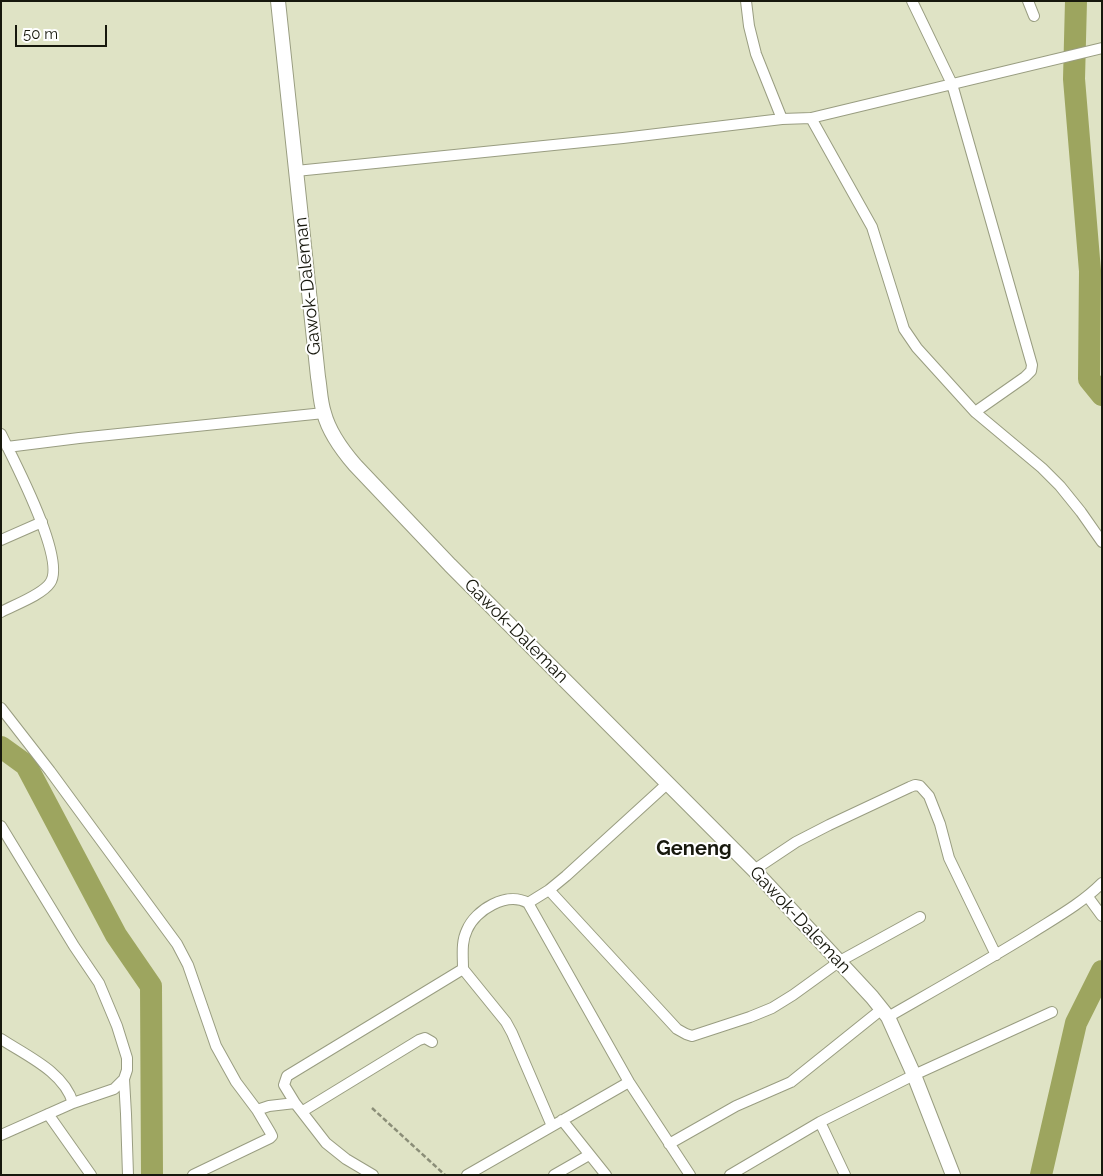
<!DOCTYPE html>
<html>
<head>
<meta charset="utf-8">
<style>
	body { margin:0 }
	#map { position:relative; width:1103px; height:1176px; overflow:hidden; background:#dfe3c5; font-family:Raleway,sans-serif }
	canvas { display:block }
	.frame { position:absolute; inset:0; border:2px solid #17180d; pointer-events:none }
	.scale { position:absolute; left:15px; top:25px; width:92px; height:22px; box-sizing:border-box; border:2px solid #17180d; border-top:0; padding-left:6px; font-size:15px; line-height:18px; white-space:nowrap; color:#17180d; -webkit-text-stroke:4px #fff; paint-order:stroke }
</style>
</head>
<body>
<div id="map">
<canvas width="1103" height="1176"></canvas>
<div class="frame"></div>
<div class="scale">50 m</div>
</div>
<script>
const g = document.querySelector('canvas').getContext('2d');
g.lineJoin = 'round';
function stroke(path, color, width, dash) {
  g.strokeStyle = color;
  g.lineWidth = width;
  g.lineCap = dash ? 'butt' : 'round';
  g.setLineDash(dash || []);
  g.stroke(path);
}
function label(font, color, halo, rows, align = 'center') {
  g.font = font + ' Raleway,sans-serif';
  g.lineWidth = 4;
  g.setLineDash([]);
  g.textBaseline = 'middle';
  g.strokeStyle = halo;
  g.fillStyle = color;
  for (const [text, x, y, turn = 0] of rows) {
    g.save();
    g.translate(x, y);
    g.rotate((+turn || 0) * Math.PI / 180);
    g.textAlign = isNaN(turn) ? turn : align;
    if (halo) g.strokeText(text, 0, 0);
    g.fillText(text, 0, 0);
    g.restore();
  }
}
const river = new Path2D(`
	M 1076,1 L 1074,79 L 1090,271 L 1089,379 L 1102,395
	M 1,747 L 26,765 L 116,935 L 151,986 L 152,1175
	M 1041,1175 L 1076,1023 L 1102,971`);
const path = new Path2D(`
	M 372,1108 L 445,1175`);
const street = new Path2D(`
	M 746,1 L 749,26 L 756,54 L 782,119
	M 912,1 L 952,84 L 1032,365 L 1031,371 L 1025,377 L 975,412
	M 1028,1 L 1034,16
	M 811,118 L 872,227 L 904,329 L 917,348 L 975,412 L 1042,468 L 1060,486 L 1081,512 L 1102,542
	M 296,171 L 623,138 L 782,119 L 811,118 L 1102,48
	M 1,434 C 13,459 67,560 50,583 C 42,595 14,605 1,612
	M 7,447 L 79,438 L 324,413
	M 1,540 L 42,522
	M 1,708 L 50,771 L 177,944 L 188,965 L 216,1046 L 236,1082 L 257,1110 L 270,1132 L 272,1136 L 270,1138 L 193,1175
	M 1,826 L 74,946 L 99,983 L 117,1026 L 127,1058 L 127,1070 L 124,1079 L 114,1089 L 73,1103 L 1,1135
	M 754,870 L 796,842 L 829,825 L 910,787 L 915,785 L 920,786 L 929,796 L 940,824 L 949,858 L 996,955
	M 549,890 L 677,1029 L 686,1034 L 692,1036 L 750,1017 L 772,1008 L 793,995 L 840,961 L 920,917
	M 1088,897 L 1102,916
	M 528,903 L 549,890 L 566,876 L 668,783
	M 463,969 C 463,955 461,942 467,930 C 475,910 507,891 528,903 L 629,1082 L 690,1175
	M 888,1017 C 935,990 983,963 1030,934 C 1055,918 1081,904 1102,883
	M 1,1039 C 27,1056 64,1072 73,1103
	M 124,1079 L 126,1114 L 128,1175
	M 295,1103 L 284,1085 L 287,1076 L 463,969 L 506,1022 L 512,1033 L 552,1126
	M 257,1110 L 269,1106 L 295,1103 L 326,1143 L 346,1159 L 373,1175
	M 303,1111 L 419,1040 L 425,1038 L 432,1042
	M 48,1114 L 91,1175
	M 562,1120 L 606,1175
	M 820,1122 L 845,1175
	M 669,1144 L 736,1106 L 791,1082 L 882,1009
	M 467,1175 L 629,1082
	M 554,1175 L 589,1155
	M 730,1175 L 820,1122 L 914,1075 L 1052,1012`);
const secondary = new Path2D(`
	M 278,1 L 318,377 C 320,388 320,401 324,413 C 329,432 342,450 355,465 L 450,565 L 754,870 L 872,997 L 888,1017 L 914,1075 L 953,1175`);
const streetNames = [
	["Gawok-Daleman",308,286,-96],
	["Gawok-Daleman",516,631,45],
	["Gawok-Daleman",800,920,47]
];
const quarterNames = [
	["Geneng",694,849]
];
stroke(river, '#9da55f', 22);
stroke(street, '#999d81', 12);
stroke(secondary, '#999d81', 16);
stroke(path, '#8b8e78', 2.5, [5, 2.5]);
stroke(street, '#fff', 10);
stroke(secondary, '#fff', 14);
label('18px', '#17180d', '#fff', streetNames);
label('bold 20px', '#17180d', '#fff', quarterNames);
</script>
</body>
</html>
